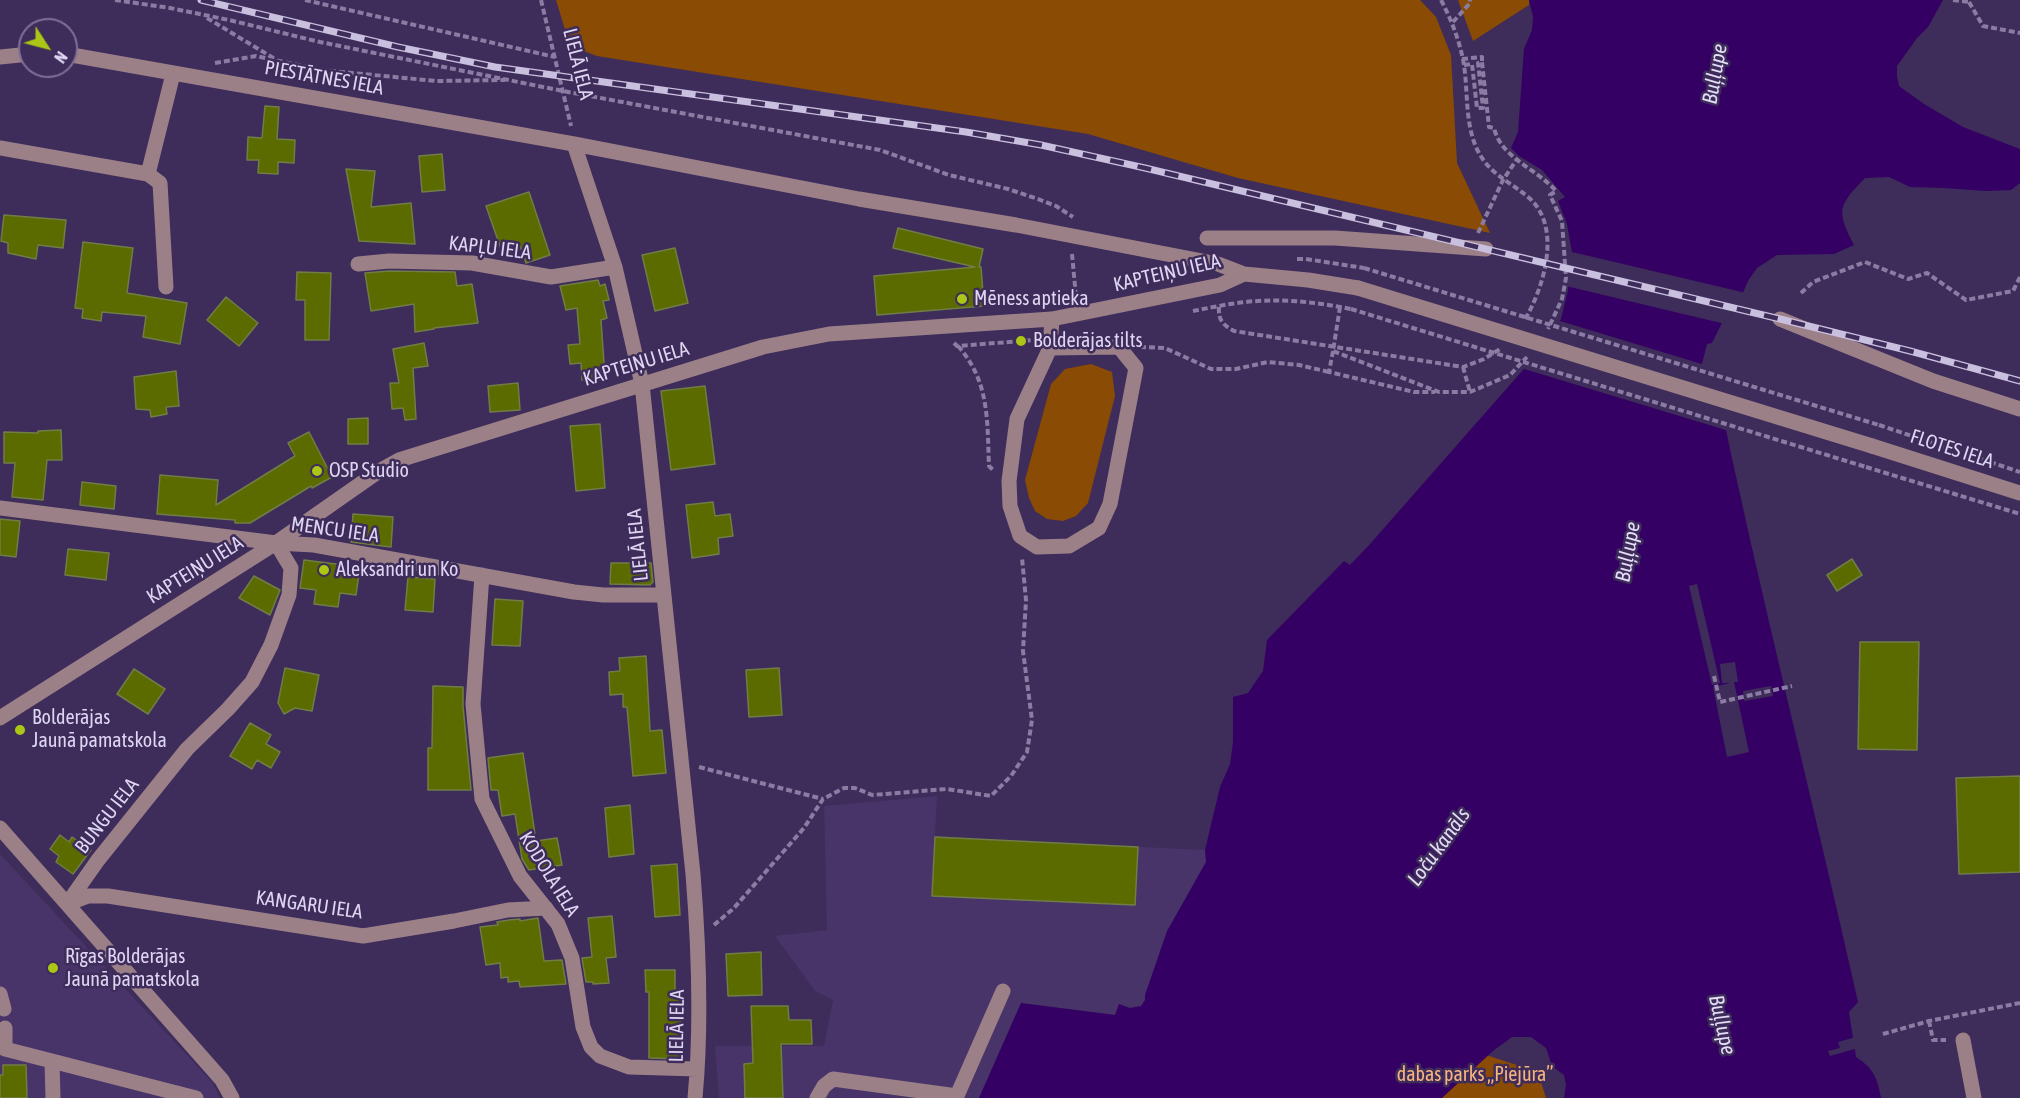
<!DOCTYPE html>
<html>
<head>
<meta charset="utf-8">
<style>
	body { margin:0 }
	#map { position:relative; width:2020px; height:1098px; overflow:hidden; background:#3e2c5a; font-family:"Asap Condensed",sans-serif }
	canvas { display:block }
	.north { position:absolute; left:18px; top:18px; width:60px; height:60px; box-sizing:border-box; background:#3e2c5a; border:2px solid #7e7097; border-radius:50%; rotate:126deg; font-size:16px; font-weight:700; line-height:24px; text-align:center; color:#ded5f2 }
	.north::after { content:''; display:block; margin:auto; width:21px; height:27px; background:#abc615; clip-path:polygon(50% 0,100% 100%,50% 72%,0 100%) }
</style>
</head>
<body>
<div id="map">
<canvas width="2020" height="1098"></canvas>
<div class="north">N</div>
</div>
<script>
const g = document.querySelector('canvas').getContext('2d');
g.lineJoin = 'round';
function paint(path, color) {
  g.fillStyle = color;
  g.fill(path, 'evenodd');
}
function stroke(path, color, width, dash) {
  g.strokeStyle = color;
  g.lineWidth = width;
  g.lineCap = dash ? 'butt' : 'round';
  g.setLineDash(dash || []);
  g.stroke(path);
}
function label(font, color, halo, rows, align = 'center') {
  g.font = font + ' "Asap Condensed",sans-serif';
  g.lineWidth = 5;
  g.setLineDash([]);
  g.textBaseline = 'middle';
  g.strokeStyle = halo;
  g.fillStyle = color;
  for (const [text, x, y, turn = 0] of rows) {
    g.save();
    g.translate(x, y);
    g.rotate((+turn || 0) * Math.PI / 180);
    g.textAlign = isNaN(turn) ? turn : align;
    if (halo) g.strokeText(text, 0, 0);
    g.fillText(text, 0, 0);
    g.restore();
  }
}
const built = new Path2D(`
	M 937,796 L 935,837 L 1205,850 L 1206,862 L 1195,881 L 1145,1000 L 1141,1006 L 1130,1008 L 1115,1015 L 1021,1003 L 979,1098 L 719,1098 L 715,1046 L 824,1046 L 833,1000 L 815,991 L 775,936 L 827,930 L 824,806 Z
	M 0,854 L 212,1082 L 220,1098 L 0,1098 Z`);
const green = new Path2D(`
	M 556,0 L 1420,0 L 1436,17 L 1451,55 L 1457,163 L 1490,233 L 1238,178 L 1088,134 L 597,56 L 570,46 Z
	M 1458,0 L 1529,0 L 1529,5 L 1473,41 Z
	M 1091,364 L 1112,372 L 1115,396 L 1088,503 L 1076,516 L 1063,521 L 1047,519 L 1035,511 L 1029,498 L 1025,480 L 1051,384 L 1065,369 Z
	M 1471,1050 L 1538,1072 L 1546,1098 L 1414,1098 Z`);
const water = new Path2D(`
	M 1529,0 L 1943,0 L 1928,27 L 1917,38 L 1897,66 L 1897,76 L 1899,86 L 1924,104 L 1963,127 L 2020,149 L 2020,183 L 2011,190 L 1986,191 L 1943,188 L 1910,187 L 1889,177 L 1865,178 C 1838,206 1836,210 1854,245 L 1834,254 L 1777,255 L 1757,268 L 1748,281 L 1742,295 L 1722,323 L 1712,343 L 1707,344 L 1700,372 L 1704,380 L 1716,383 C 1759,591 1812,796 1858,1002 L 1849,1012 L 1856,1057 C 1874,1069 1877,1077 1881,1098 L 1564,1098 L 1566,1085 L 1564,1075 L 1552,1066 L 1546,1048 L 1531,1037 L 1512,1037 L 1493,1051 L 1442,1098 L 979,1098 L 1021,1003 L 1115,1015 L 1119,1004 L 1130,1008 L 1141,1006 L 1145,1000 L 1145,995 L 1167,931 L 1206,862 L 1205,850 L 1220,787 L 1230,764 L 1233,742 L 1233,697 L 1248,693 L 1263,671 L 1267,640 L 1344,561 L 1350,565 L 1370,544 L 1530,362 L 1561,319 L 1568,290 L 1572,252 L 1567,224 L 1558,201 L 1565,197 L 1542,170 L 1519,156 L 1511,148 L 1518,132 L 1524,49 L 1532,30 L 1533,17 Z`);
const pier = new Path2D(`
	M 1568,251 L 1746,293 L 1725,324 L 1566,286 Z
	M 1557,320 L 1705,365 L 1703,372 L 1706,377 L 1718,382 L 1729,431 L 1521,368 Z
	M 1697,584 L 1720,683 L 1712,685 L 1689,586 Z
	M 1735,662 L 1738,682 L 1734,682 L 1749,752 L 1727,757 L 1713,687 L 1730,683 L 1722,683 L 1720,664 Z
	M 1771,686 L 1773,696 L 1744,701 L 1743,691 Z
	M 1856,1037 L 1858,1048 L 1830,1056 L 1828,1051 L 1840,1048 L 1838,1042 Z`);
const building = new Path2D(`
	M 265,106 L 279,107 L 277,139 L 295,140 L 294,163 L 278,162 L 278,174 L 258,173 L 259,160 L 247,160 L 248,137 L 262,138 Z
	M 442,154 L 445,190 L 422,192 L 419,156 Z
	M 346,169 L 375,171 L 371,207 L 411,203 L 415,244 L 359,241 Z
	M 529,192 L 550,255 L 526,263 L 519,243 L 501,249 L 486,206 Z
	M 4,215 L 66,220 L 63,248 L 38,245 L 36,259 L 8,253 L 8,243 L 1,241 Z
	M 898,228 L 983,249 L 979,267 L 981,267 L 984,306 L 877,315 L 874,276 L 975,267 L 893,248 Z
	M 83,242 L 133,248 L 127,293 L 187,303 L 180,344 L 143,337 L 146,316 L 102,312 L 101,321 L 82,318 L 83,309 L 75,308 Z
	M 675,248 L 688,303 L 655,311 L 642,255 Z
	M 389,271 L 455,272 L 457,286 L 472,284 L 478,323 L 434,328 L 434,329 L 415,332 L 414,304 L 371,311 L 365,273 Z
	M 297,272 L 331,273 L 329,340 L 305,340 L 305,300 L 296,300 Z
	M 598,280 L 600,286 L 605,284 L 609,300 L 603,301 L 607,318 L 601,320 L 605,378 L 582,380 L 581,363 L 570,364 L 568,345 L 580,344 L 577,308 L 566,310 L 560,286 Z
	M 226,297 L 258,323 L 239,346 L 207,320 Z
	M 424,343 L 428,366 L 413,368 L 416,419 L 405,420 L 403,408 L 392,409 L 390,383 L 399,383 L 393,349 Z
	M 176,371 L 179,406 L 166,407 L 167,414 L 151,417 L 150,410 L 136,409 L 134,377 Z
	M 518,383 L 520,410 L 490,412 L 488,386 Z
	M 705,386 L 715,464 L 671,470 L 661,391 Z
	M 368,418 L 368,444 L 348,444 L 348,419 Z
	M 600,424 L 605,488 L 576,491 L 570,426 Z
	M 61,430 L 62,460 L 47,460 L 43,500 L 12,497 L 15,463 L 4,463 L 4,432 L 38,433 L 38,431 Z
	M 309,432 L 332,477 L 312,488 L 311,486 L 250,523 L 235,523 L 235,520 L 157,514 L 160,475 L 218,480 L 216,505 L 295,456 L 288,443 Z
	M 82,482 L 116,486 L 114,509 L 80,505 Z
	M 713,502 L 715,516 L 730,514 L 733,536 L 718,538 L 719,554 L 692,558 L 686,505 Z
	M 353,514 L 393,517 L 391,547 L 351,542 Z
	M 0,519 L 20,521 L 16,557 L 0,555 Z
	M 68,549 L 109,553 L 106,580 L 65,575 Z
	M 1852,559 L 1862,575 L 1837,591 L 1827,575 Z
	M 304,560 L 360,567 L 356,595 L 340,593 L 338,607 L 314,604 L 316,590 L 300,588 Z
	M 611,563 L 651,563 L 653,582 L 650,585 L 610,584 Z
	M 254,576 L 280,590 L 270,615 L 239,598 Z
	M 408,577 L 435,579 L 433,612 L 405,610 Z
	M 495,599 L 523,601 L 520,646 L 492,645 Z
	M 1860,642 L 1919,642 L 1917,750 L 1858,749 Z
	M 646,656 L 650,731 L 662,730 L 666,773 L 633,776 L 627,707 L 623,707 L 623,694 L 610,695 L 609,672 L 620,671 L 619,658 Z
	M 285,668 L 319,675 L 312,711 L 295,708 L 284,714 L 278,703 Z
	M 779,668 L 782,715 L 749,717 L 746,670 Z
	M 134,669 L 165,689 L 148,714 L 117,694 Z
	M 433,686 L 463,687 L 463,706 L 471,790 L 428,790 L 428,748 L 432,748 Z
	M 250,723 L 271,735 L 266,744 L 280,752 L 271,768 L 257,760 L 252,769 L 230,756 Z
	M 523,753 L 536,841 L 557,838 L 562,865 L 529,870 L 522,859 L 515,814 L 502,816 L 498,790 L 491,790 L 488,758 Z
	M 2020,776 L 2020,872 L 1959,874 L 1956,778 Z
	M 630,805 L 634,854 L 609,857 L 605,808 Z
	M 60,835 L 69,842 L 72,837 L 91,850 L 73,874 L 56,862 L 59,856 L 50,849 Z
	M 935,837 L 1138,847 L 1135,905 L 932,896 Z
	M 677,864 L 680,915 L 655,917 L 651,866 Z
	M 612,916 L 616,957 L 606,958 L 609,983 L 593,984 L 593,982 L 586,982 L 582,958 L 592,957 L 588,918 Z
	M 538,918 L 544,961 L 562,960 L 566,984 L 520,987 L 519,981 L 508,982 L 508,977 L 501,978 L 500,963 L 486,965 L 480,927 L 498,925 L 497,922 L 509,920 L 520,919 L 520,921 Z
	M 761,952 L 762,995 L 728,996 L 726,954 Z
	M 645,970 L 675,970 L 675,991 L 681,992 L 681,1059 L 649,1058 L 649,992 L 646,992 Z
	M 751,1006 L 788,1006 L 789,1020 L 811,1020 L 812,1044 L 781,1044 L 783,1098 L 745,1098 L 744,1064 L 753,1063 Z
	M 3,1065 L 26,1065 L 27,1098 L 0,1098 L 0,1075 L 3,1075 Z`);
const path = new Path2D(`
	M 115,0 L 170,8 L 229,20 L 320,42 L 563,91 L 880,150 L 949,175 L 1008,189 L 1038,199 L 1056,206 L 1073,217
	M 305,0 L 555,57
	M 541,0 L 571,126
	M 1441,0 C 1452,21 1460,42 1464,65 C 1468,92 1465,121 1476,147 C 1488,174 1508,180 1528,197 C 1563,226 1544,288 1524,321
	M 1953,0 L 1969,2 L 1970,1
	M 1969,2 L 1983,26 L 2020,33
	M 207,18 L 275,59
	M 1453,22 L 1470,3 L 1470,0
	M 1462,59 L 1482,57 L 1482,62
	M 215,63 L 256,56 L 321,70 L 436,81 L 505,80
	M 1464,65 L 1472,64 L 1477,108 L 1483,108 L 1478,63 L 1482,62 L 1489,127 L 1494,128 C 1501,158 1537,169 1556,191 L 1550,195 L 1562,221 L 1566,278 L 1562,299 L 1548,329
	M 1478,233 L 1503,180 L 1517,159
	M 1072,254 L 1076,297
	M 1297,259 L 1306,259 L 1364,268
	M 1801,293 L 1813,282 L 1865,262 L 1908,279 L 1927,273 L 1966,300 L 2013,291 L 2020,277
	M 1219,307 C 1218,320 1223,325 1234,331 L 1463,367 L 1484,359 L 1500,349
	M 1340,307 L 1333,351 L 1439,392 L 1470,392 L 1510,375 L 1527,357
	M 1193,311 C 1214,307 1236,302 1258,301 C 1290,299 1320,303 1351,309
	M 954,343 L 957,346 L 1035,340
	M 958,346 C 990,382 987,421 989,466 L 993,470
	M 1140,347 L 1165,348 L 1211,369 L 1236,369 L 1268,362 L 1299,365 L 1329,372
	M 1333,351 L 1329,372 L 1414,392 L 1435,392
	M 1463,367 L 1470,392
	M 1879,425 L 2020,472
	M 1866,467 L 2020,514
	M 1714,676 L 1720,702 L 1792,686
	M 699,767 L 823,799
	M 714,925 L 734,908 L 804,828 L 823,799 L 844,788 L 855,788 L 872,795 L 947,789 L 991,796 L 1011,776 L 1027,752 L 1032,720 L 1023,651 L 1026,600 L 1022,558
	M 1929,1021 L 1933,1040 L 1946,1040
	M 1883,1034 L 1929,1021 L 2020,1003`);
const minor = new Path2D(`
	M 66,54 L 574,144 L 859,199 L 1016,225 L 1218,264 L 1244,274
	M 0,57 L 30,54
	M 574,144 L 615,267 L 642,384 L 693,874 C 699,949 702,1023 695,1098
	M 0,148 L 148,174 L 160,183 L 166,287
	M 148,174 L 173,74
	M 1207,238 L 1335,238 L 1486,249
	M 358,264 L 389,261 L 472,263 L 551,277 L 615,267
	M 1780,319 L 1933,381 L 2020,409
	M 1050,348 L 1017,419 L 1009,481 L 1010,506 L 1020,536 L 1037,547 L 1069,546 L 1099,528 L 1110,504 L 1136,368 L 1119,347 L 1050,348 L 1052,319
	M 1872,446 L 2020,493
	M 0,508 L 276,543 L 314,545 L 574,592 L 603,595 L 664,595
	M 482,575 L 473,704 L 482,799 L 520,876 L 558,924 L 572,958 L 583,1027 L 591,1047 L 600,1056 L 629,1067 L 697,1069
	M 0,718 L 276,543 L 379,471 L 399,460 L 763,347 L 829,334 L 1052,319 L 1220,285 L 1244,274 L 1308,280 L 1358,288
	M 0,828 L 222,1080 L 232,1098
	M 67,904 L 88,896 L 108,896 L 363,936 L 454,921 L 508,910 L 546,908
	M 67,904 L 98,860 L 187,749 L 228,709 L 252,682 L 271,645 L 289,595 L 291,568 L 276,543
	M 0,994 L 4,1009
	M 5,1028 L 5,1049 L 196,1098
	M 1963,1040 L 1974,1098
	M 52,1061 L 53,1098
	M 817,1098 L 824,1086 L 833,1079 L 957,1096
	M 956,1098 L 1003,991`);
const rail = new Path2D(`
	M 201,0 L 398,47 L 495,67 L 966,132 L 1041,145 L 1145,168 L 1780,319 L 1910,351 L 2020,381`);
const pathBridge = new Path2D(`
	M 1364,268 L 1879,425
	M 1351,309 L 1866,467`);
const minorBridge = new Path2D(`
	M 1358,288 L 1872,446`);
const markers = [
	[962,299,6,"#abc615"],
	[1021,341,6,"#abc615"],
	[317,471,6,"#abc615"],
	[324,570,6,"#abc615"],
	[20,730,6,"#abc615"],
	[53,968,6,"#abc615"]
];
const streetNames = [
	["LIELĀ IELA",578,64,76],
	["PIESTĀTNES IELA",324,78,10],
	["KAPĻU IELA",490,248,7],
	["KAPTEIŅU IELA",1167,273,-13],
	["KAPTEIŅU IELA",636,364,-17],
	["FLOTES IELA",1952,449,18],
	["MENCU IELA",335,530,8],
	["LIELĀ IELA",638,545,-96],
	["KAPTEIŅU IELA",195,570,-32],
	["BUNGU IELA",107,816,-52],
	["KODOLA IELA",549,874,58],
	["KANGARU IELA",309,905,8],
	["LIELĀ IELA",677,1026,-89]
];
const poiNames = [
	["Mēness aptieka",974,299],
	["Bolderājas tilts",1033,341],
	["OSP Studio",329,471],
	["Aleksandri un Ko",336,570],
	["Bolderājas",32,718],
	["Jaunā pamatskola",32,741],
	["Rīgas Bolderājas",65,957],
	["Jaunā pamatskola",65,980]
];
const parkNames = [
	["dabas parks „Piejūra”",1475,1075]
];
const waterNames = [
	["Buļļupe",1715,74,-80],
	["Buļļupe",1628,552,-80],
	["Loču kanāls",1439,847,-54],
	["Buļļupe",1722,1025,77]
];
paint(built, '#483469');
paint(green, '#8a4b04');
paint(water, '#350063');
paint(pier, '#3e2c5a');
paint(building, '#5b6b00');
stroke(building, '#717d46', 1.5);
stroke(path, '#8a7ca2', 4, [6, 3]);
stroke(minor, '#9c8088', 15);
stroke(rail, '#c9bfde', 7);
stroke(rail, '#3e2c5a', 4.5, [14]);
stroke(pathBridge, '#8a7ca2', 4, [6, 3]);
stroke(minorBridge, '#9c8088', 15);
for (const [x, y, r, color] of markers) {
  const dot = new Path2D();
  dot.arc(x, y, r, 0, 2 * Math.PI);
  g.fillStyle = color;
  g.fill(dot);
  stroke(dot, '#3e2c5a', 2);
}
label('20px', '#ded5f2', '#3e2c5a', streetNames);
label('20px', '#ded5f2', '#3e2c5a', poiNames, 'left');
label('20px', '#f8b47d', '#3e2c5a', parkNames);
label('italic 21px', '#e4ddf6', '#3e2c5a', waterNames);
</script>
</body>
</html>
